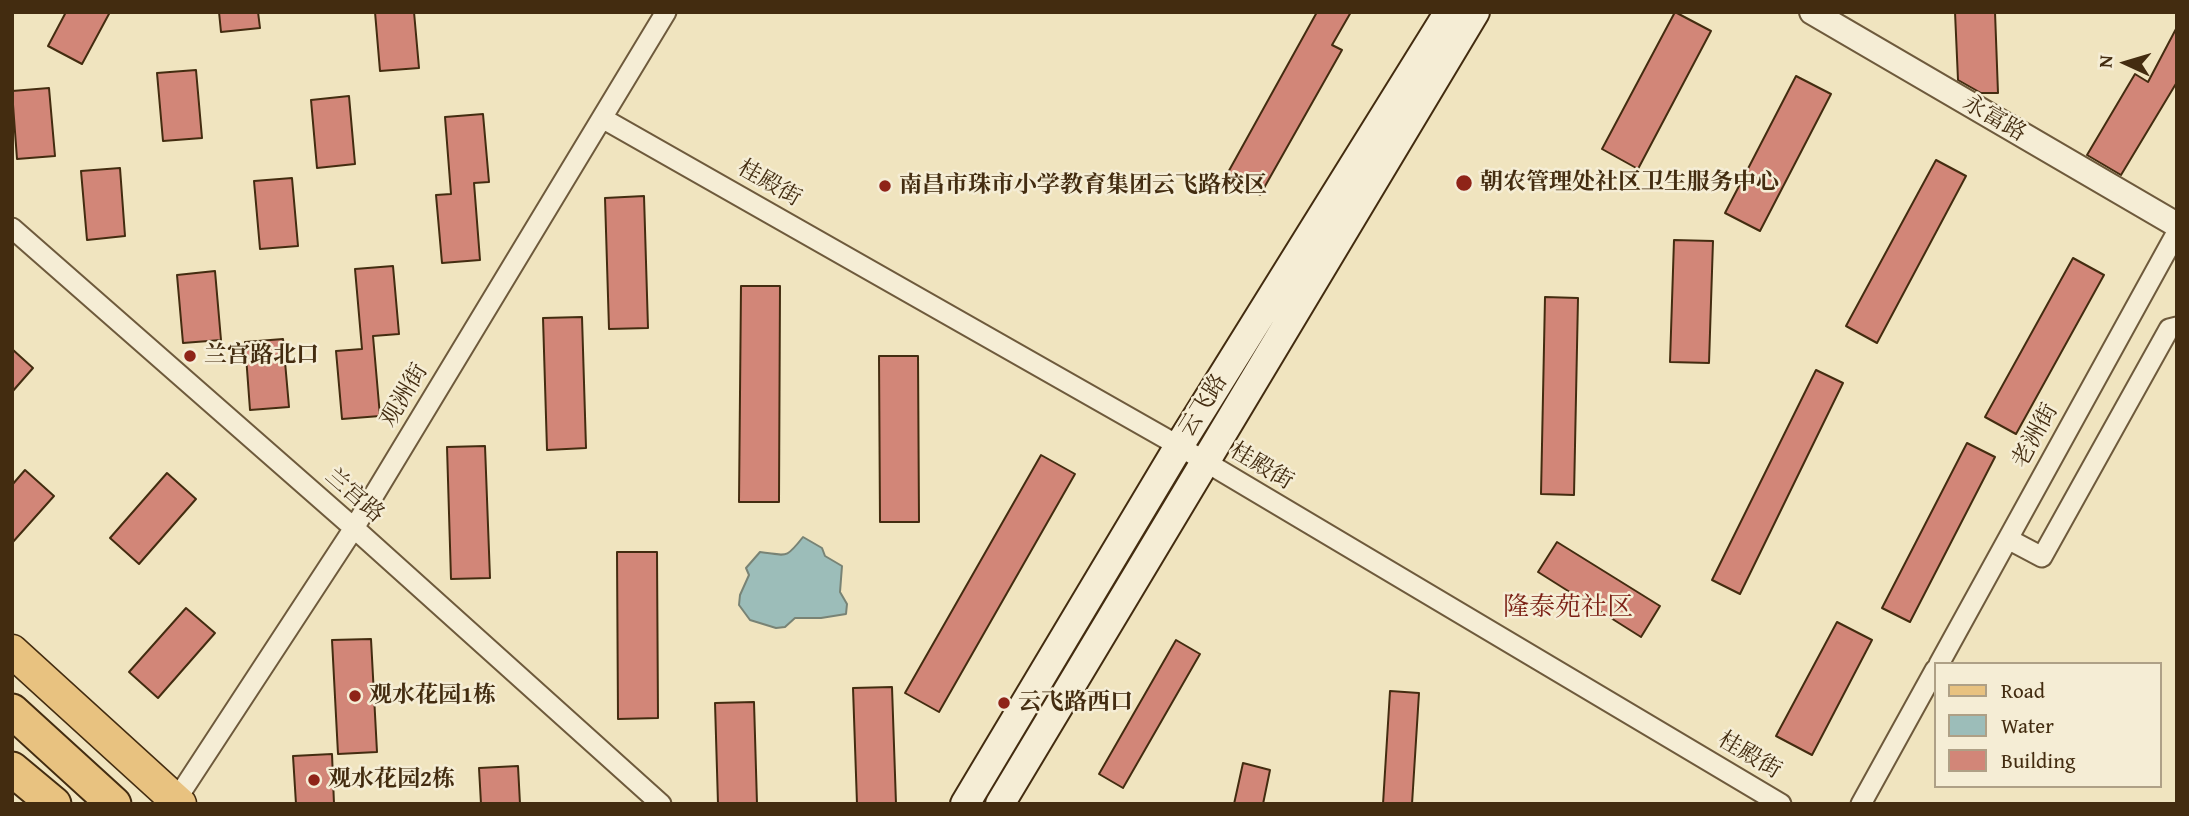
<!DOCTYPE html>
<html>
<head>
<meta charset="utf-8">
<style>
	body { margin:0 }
	#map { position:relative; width:2189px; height:816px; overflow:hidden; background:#f0e4bf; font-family:"Gentium Book Plus",serif }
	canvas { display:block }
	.frame { position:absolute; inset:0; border:14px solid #432c10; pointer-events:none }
	.legend { position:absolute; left:1934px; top:662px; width:228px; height:126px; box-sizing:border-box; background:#f5edd5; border:2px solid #aea086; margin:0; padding:9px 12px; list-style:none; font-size:21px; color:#432c10 }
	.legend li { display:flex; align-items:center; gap:14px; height:35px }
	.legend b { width:35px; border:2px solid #aea086 }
	.north { position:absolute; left:2091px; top:28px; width:70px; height:70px; -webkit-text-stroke:5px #f5edd5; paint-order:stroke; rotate:274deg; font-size:19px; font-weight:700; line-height:28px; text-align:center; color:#432c10 }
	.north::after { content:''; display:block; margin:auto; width:24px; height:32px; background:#432c10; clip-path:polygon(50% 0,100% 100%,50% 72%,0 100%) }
</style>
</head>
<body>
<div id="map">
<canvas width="2189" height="816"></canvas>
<div class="frame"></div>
<ul class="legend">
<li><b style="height:9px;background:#e8c280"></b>Road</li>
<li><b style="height:19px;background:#9cbdb9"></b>Water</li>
<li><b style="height:19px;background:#d28678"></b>Building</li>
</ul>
<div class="north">N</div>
</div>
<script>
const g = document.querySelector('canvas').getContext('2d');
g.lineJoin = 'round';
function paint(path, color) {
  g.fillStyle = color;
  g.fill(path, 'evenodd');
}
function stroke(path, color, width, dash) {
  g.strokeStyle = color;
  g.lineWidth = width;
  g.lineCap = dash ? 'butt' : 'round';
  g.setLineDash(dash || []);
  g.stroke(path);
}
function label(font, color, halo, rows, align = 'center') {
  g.font = font + ' "Gentium Book Plus","Noto Serif SC",serif';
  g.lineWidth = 5;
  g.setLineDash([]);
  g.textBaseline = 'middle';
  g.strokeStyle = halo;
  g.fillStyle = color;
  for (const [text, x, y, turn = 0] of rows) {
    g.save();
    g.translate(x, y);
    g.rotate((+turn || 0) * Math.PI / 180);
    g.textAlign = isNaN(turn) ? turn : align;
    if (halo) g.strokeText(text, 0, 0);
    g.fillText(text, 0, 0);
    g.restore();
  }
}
const water = new Path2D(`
	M 803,537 L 822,548 L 825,556 L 842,566 L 840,592 L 847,604 L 846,614 L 821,618 L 795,618 L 785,627 L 776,628 L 750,620 L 739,605 L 740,595 L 749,575 L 746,568 L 760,552 C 787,555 785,560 803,537 Z`);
const building = new Path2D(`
	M 66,12 L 110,12 L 82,64 L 48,46 Z
	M 219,12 L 258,12 L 260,28 L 221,32 Z
	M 375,12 L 414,12 L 419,68 L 380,71 Z
	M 1317,12 L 1351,12 L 1332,45 L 1342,50 L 1260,195 L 1226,176 Z
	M 1675,12 L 1711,31 L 1638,169 L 1602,149 Z
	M 1955,12 L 1995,12 L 1998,93 L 1981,93 L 1958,80 Z
	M 2177,27 L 2177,82 L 2121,175 L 2087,155 L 2135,74 L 2148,82 Z
	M 196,70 L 202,138 L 163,141 L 157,73 Z
	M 1796,76 L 1831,94 L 1760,231 L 1725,213 Z
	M 49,88 L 55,156 L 17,159 L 12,91 Z
	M 349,96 L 355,164 L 317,168 L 311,100 Z
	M 483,114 L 489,182 L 474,183 L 480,260 L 442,263 L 436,195 L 451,194 L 445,117 Z
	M 1936,160 L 1966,176 L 1877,343 L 1846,326 Z
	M 120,168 L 125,236 L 87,240 L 81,171 Z
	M 292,178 L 298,246 L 260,249 L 254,181 Z
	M 644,196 L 648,328 L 609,329 L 605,198 Z
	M 1674,240 L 1713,241 L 1709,363 L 1670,362 Z
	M 2073,258 L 2104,275 L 2016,434 L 1985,417 Z
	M 393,266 L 399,334 L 373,336 L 380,416 L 342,419 L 336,351 L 362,349 L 355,269 Z
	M 215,271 L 221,340 L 183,343 L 177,275 Z
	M 741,286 L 780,286 L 779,502 L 739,502 Z
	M 1545,297 L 1578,298 L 1574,495 L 1541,494 Z
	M 582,317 L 586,448 L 547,450 L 543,318 Z
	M 283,339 L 289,407 L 250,410 L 245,342 Z
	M 12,349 L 33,368 L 12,392 Z
	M 879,356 L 918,356 L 919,522 L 880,522 Z
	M 1816,370 L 1843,383 L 1740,594 L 1712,580 Z
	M 1967,443 L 1995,457 L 1910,622 L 1882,608 Z
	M 485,446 L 490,578 L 451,579 L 447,447 Z
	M 1041,455 L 1075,474 L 939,712 L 905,693 Z
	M 25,470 L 54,496 L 12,543 L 12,485 Z
	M 167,473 L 196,499 L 139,564 L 110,538 Z
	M 1557,542 L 1660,606 L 1641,637 L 1538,572 Z
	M 617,552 L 657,552 L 658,718 L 618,719 Z
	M 186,608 L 215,633 L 158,698 L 129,672 Z
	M 1837,622 L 1872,640 L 1812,755 L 1776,736 Z
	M 371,639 L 377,752 L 338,754 L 332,640 Z
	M 1176,640 L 1200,654 L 1123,788 L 1099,774 Z
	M 892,687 L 896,804 L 857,804 L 853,688 Z
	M 1390,691 L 1419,693 L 1412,804 L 1383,804 Z
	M 754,702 L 757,804 L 718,804 L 715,703 Z
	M 332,754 L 334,804 L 296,804 L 293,756 Z
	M 1243,763 L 1270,770 L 1263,804 L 1234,804 Z
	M 518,766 L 520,804 L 481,804 L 479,768 Z`);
const minor = new Path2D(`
	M 602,118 L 1179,446 L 1781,804
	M 12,228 L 354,528 L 661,804
	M 2008,539 L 2042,557 L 2169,329 L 2177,327
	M 1939,664 L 2177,232
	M 176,800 L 354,528 L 666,12
	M 1861,804 L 1935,670`);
const tertiary = new Path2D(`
	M 1812,12 L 2177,225`);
const secondary = new Path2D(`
	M 965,804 L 1179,446 L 1449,12
	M 1000,804 L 1475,12`);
const primary = new Path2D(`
	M 12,651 L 180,804`);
const trunk = new Path2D(`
	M 12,711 L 114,804
	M 12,769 L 54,804`);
const markers = [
	[1464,183,9,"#8f2418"],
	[885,186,7,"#8f2418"],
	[190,356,7,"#8f2418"],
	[355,696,7,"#8f2418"],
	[1004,703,7,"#8f2418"],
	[314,780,7,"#8f2418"]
];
const streetNames = [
	["永富路",1994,119,30],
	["桂殿街",769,184,30],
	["观洲街",405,396,-59],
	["云飞路",1204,406,-58],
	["老洲街",2036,436,-61],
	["桂殿街",1261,467,31],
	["兰宫路",354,496,41],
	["桂殿街",1749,756,31]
];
const poiNames = [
	["朝农管理处社区卫生服务中心",1480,183],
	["南昌市珠市小学教育集团云飞路校区",899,186],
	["兰宫路北口",204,356],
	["观水花园1栋",369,696],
	["云飞路西口",1018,703],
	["观水花园2栋",328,780]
];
const quarterNames = [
	["隆泰苑社区",1568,608]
];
paint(water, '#9cbdb9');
stroke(water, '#788375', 2);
paint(building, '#d28678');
stroke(building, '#432c10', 2);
stroke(minor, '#6e5a3c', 23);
stroke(tertiary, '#6e5a3c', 28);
stroke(secondary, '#432c10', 32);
stroke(primary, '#432c10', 35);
stroke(trunk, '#432c10', 37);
stroke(minor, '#f5edd5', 19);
stroke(tertiary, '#f5edd5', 24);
stroke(secondary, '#f5edd5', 28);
stroke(primary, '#e8c280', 32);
stroke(trunk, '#e8c280', 33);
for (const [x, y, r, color] of markers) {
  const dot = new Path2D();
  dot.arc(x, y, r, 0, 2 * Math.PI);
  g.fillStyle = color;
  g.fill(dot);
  stroke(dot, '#f5edd5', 2.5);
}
label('23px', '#432c10', '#f5edd5', streetNames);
label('bold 23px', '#432c10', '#f5edd5', poiNames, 'left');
label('26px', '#7a1f14', '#f5edd5', quarterNames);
</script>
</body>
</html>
